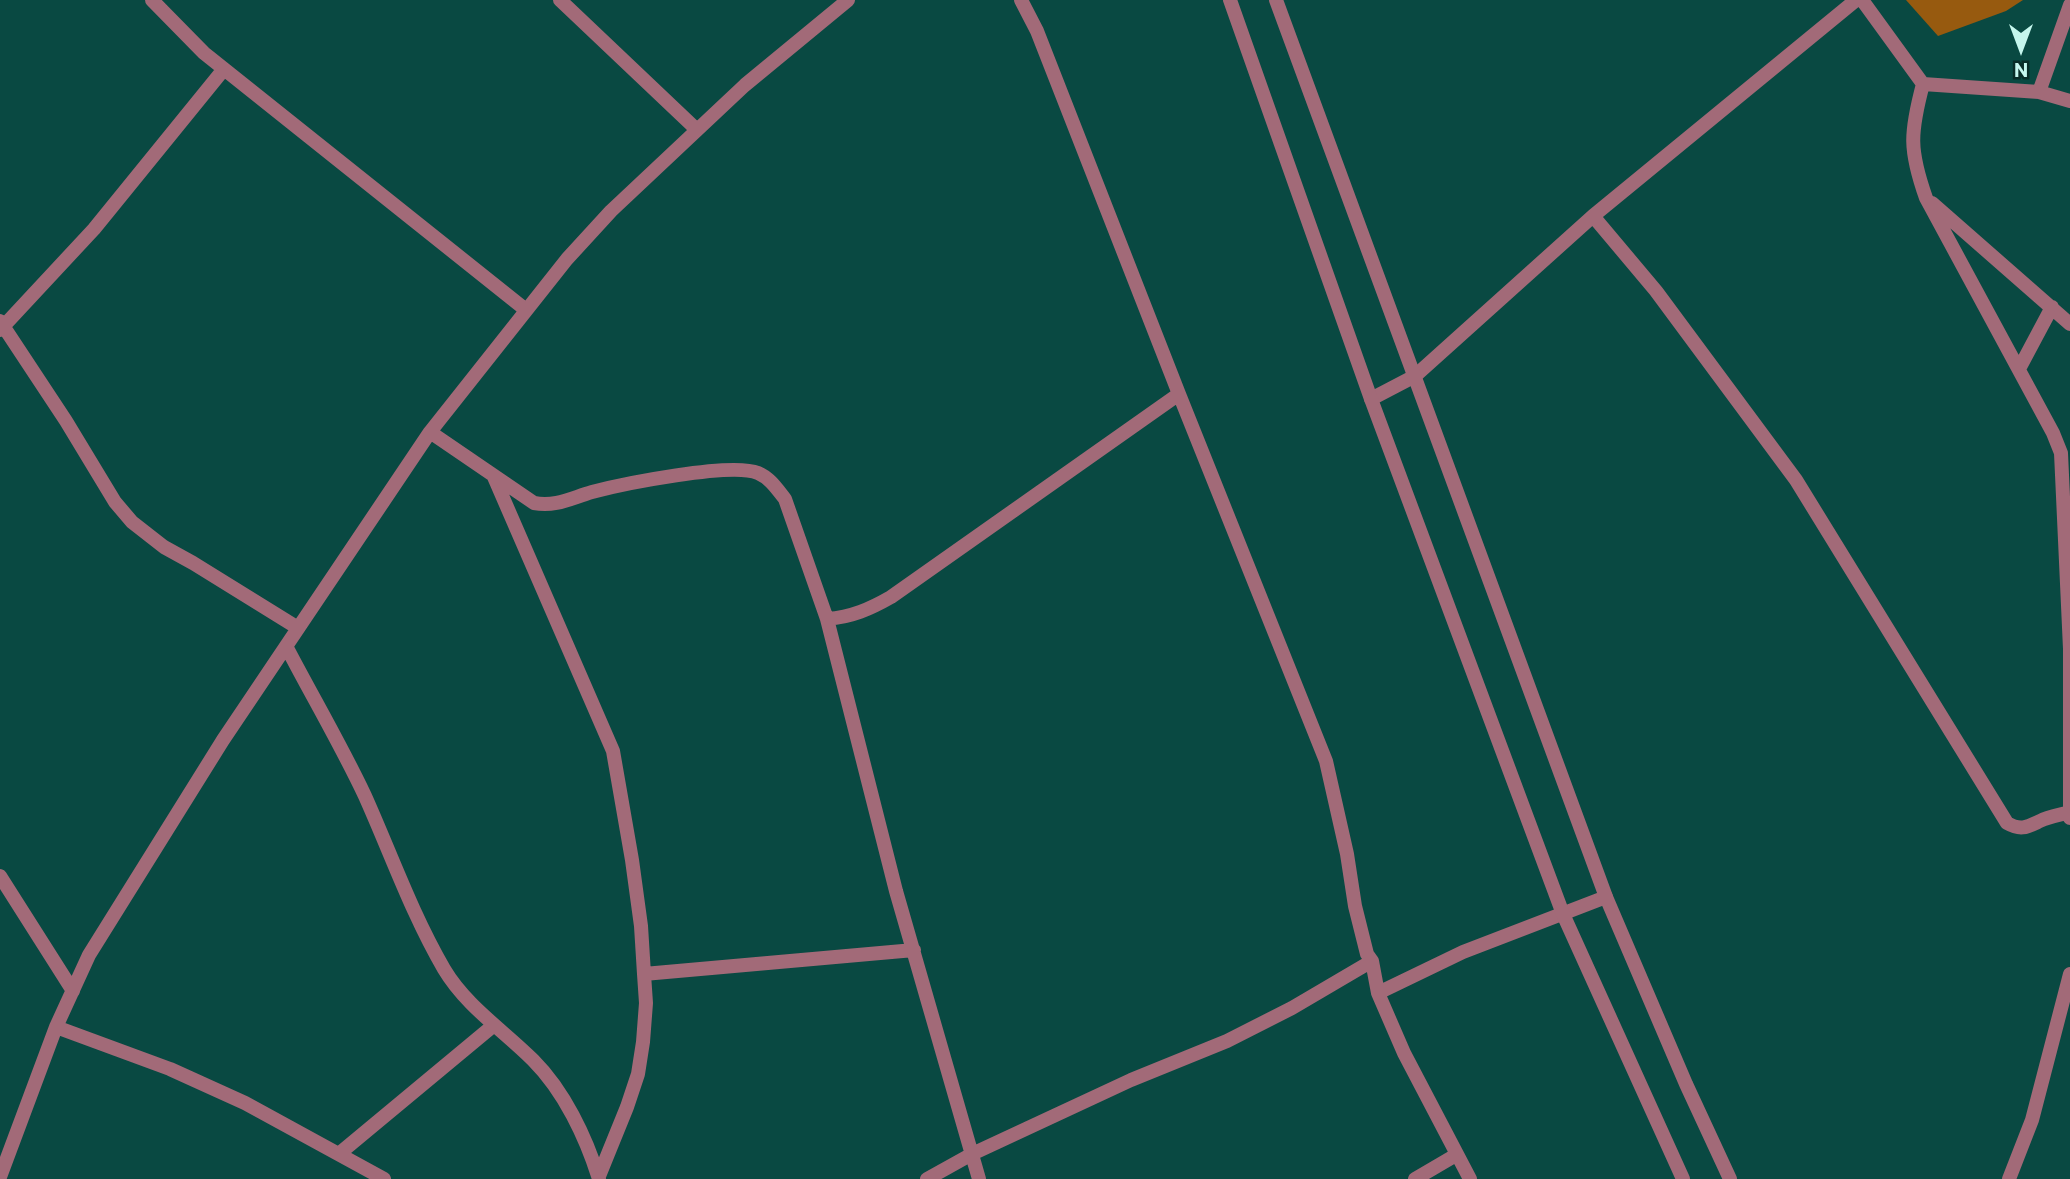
<!DOCTYPE html>
<html>
<head>
<meta charset="utf-8">
<style>
	body { margin:0 }
	#map { position:relative; width:2070px; height:1179px; overflow:hidden; background:#094942; font-family:Commissioner,sans-serif }
	canvas { display:block }
	.north { position:absolute; left:1986px; top:14px; width:70px; height:70px; -webkit-text-stroke:5px #082c27; paint-order:stroke; rotate:180deg; font-size:19px; font-weight:700; line-height:28px; text-align:center; color:#c5f6ed }
	.north::after { content:''; display:block; margin:auto; width:24px; height:32px; background:#c5f6ed; clip-path:polygon(50% 0,100% 100%,50% 72%,0 100%) }
</style>
</head>
<body>
<div id="map">
<canvas width="2070" height="1179"></canvas>
<div class="north">N</div>
</div>
<script>
const g = document.querySelector('canvas').getContext('2d');
g.lineJoin = 'round';
function paint(path, color) {
  g.fillStyle = color;
  g.fill(path, 'evenodd');
}
function stroke(path, color, width, dash) {
  g.strokeStyle = color;
  g.lineWidth = width;
  g.lineCap = dash ? 'butt' : 'round';
  g.setLineDash(dash || []);
  g.stroke(path);
}
const green = new Path2D(`
	M 1906,0 L 2023,0 L 2006,11 L 1938,36 Z`);
const minor = new Path2D(`
	M 152,0 L 204,53 L 526,310
	M 560,0 L 696,129
	M 1021,0 L 1037,31 L 1179,394 L 1326,761 L 1347,854 L 1355,906 L 1367,954 L 1372,961 L 1378,993
	M 1862,0 L 1923,84 C 1910,133 1909,150 1926,198 L 2053,433 L 2061,453 L 2070,649 L 2070,818
	M 1923,84 L 2039,92 L 2070,101
	M 2039,92 L 2070,5
	M 1932,203 L 2070,324
	M 1593,216 L 1656,291 L 1796,480 L 2007,823 C 2021,831 2027,827 2040,821 C 2049,816 2060,815 2070,812
	M 0,321 L 66,421 L 115,502 L 132,522 L 164,547 L 193,563 L 298,628
	M 0,330 L 94,229 L 224,69
	M 2019,369 L 2052,307
	M 1371,399 L 1415,376 L 1593,216 L 1856,0
	M 430,432 L 534,503 C 556,507 571,498 592,492 C 622,484 731,462 758,473 C 770,478 777,489 785,499 L 827,619 L 896,891 L 979,1179
	M 494,477 L 613,751 L 632,860 L 641,926 L 644,974 L 646,1003 L 643,1042 L 638,1074 L 627,1107 L 599,1176
	M 827,619 C 852,617 870,609 891,597 L 1179,394
	M 286,646 C 312,696 341,745 365,796 C 391,854 412,914 444,969 C 466,1006 503,1030 533,1060 C 564,1091 586,1137 599,1179
	M 0,876 L 73,991
	M 644,974 L 914,950
	M 56,1027 L 170,1069 L 245,1103 L 384,1179
	M 340,1153 L 494,1025
	M 0,1177 L 56,1027 L 89,955 L 223,740 L 430,432 L 567,259 L 611,211 L 745,85 L 848,0
	M 927,1179 L 972,1154 L 1131,1080 L 1227,1041 L 1292,1008 L 1372,961
	M 1415,1179 L 1456,1155
	M 1470,1179 L 1404,1053 L 1378,993 L 1463,952 L 1606,897
	M 2009,1179 L 2032,1120 L 2070,974`);
const tertiary = new Path2D(`
	M 1230,0 L 1371,399 L 1563,914 L 1683,1179
	M 1276,0 L 1606,897 L 1686,1084 L 1730,1179`);
paint(green, '#975a0f');
stroke(minor, '#a26a78', 14);
stroke(tertiary, '#a26a78', 14);
</script>
</body>
</html>
